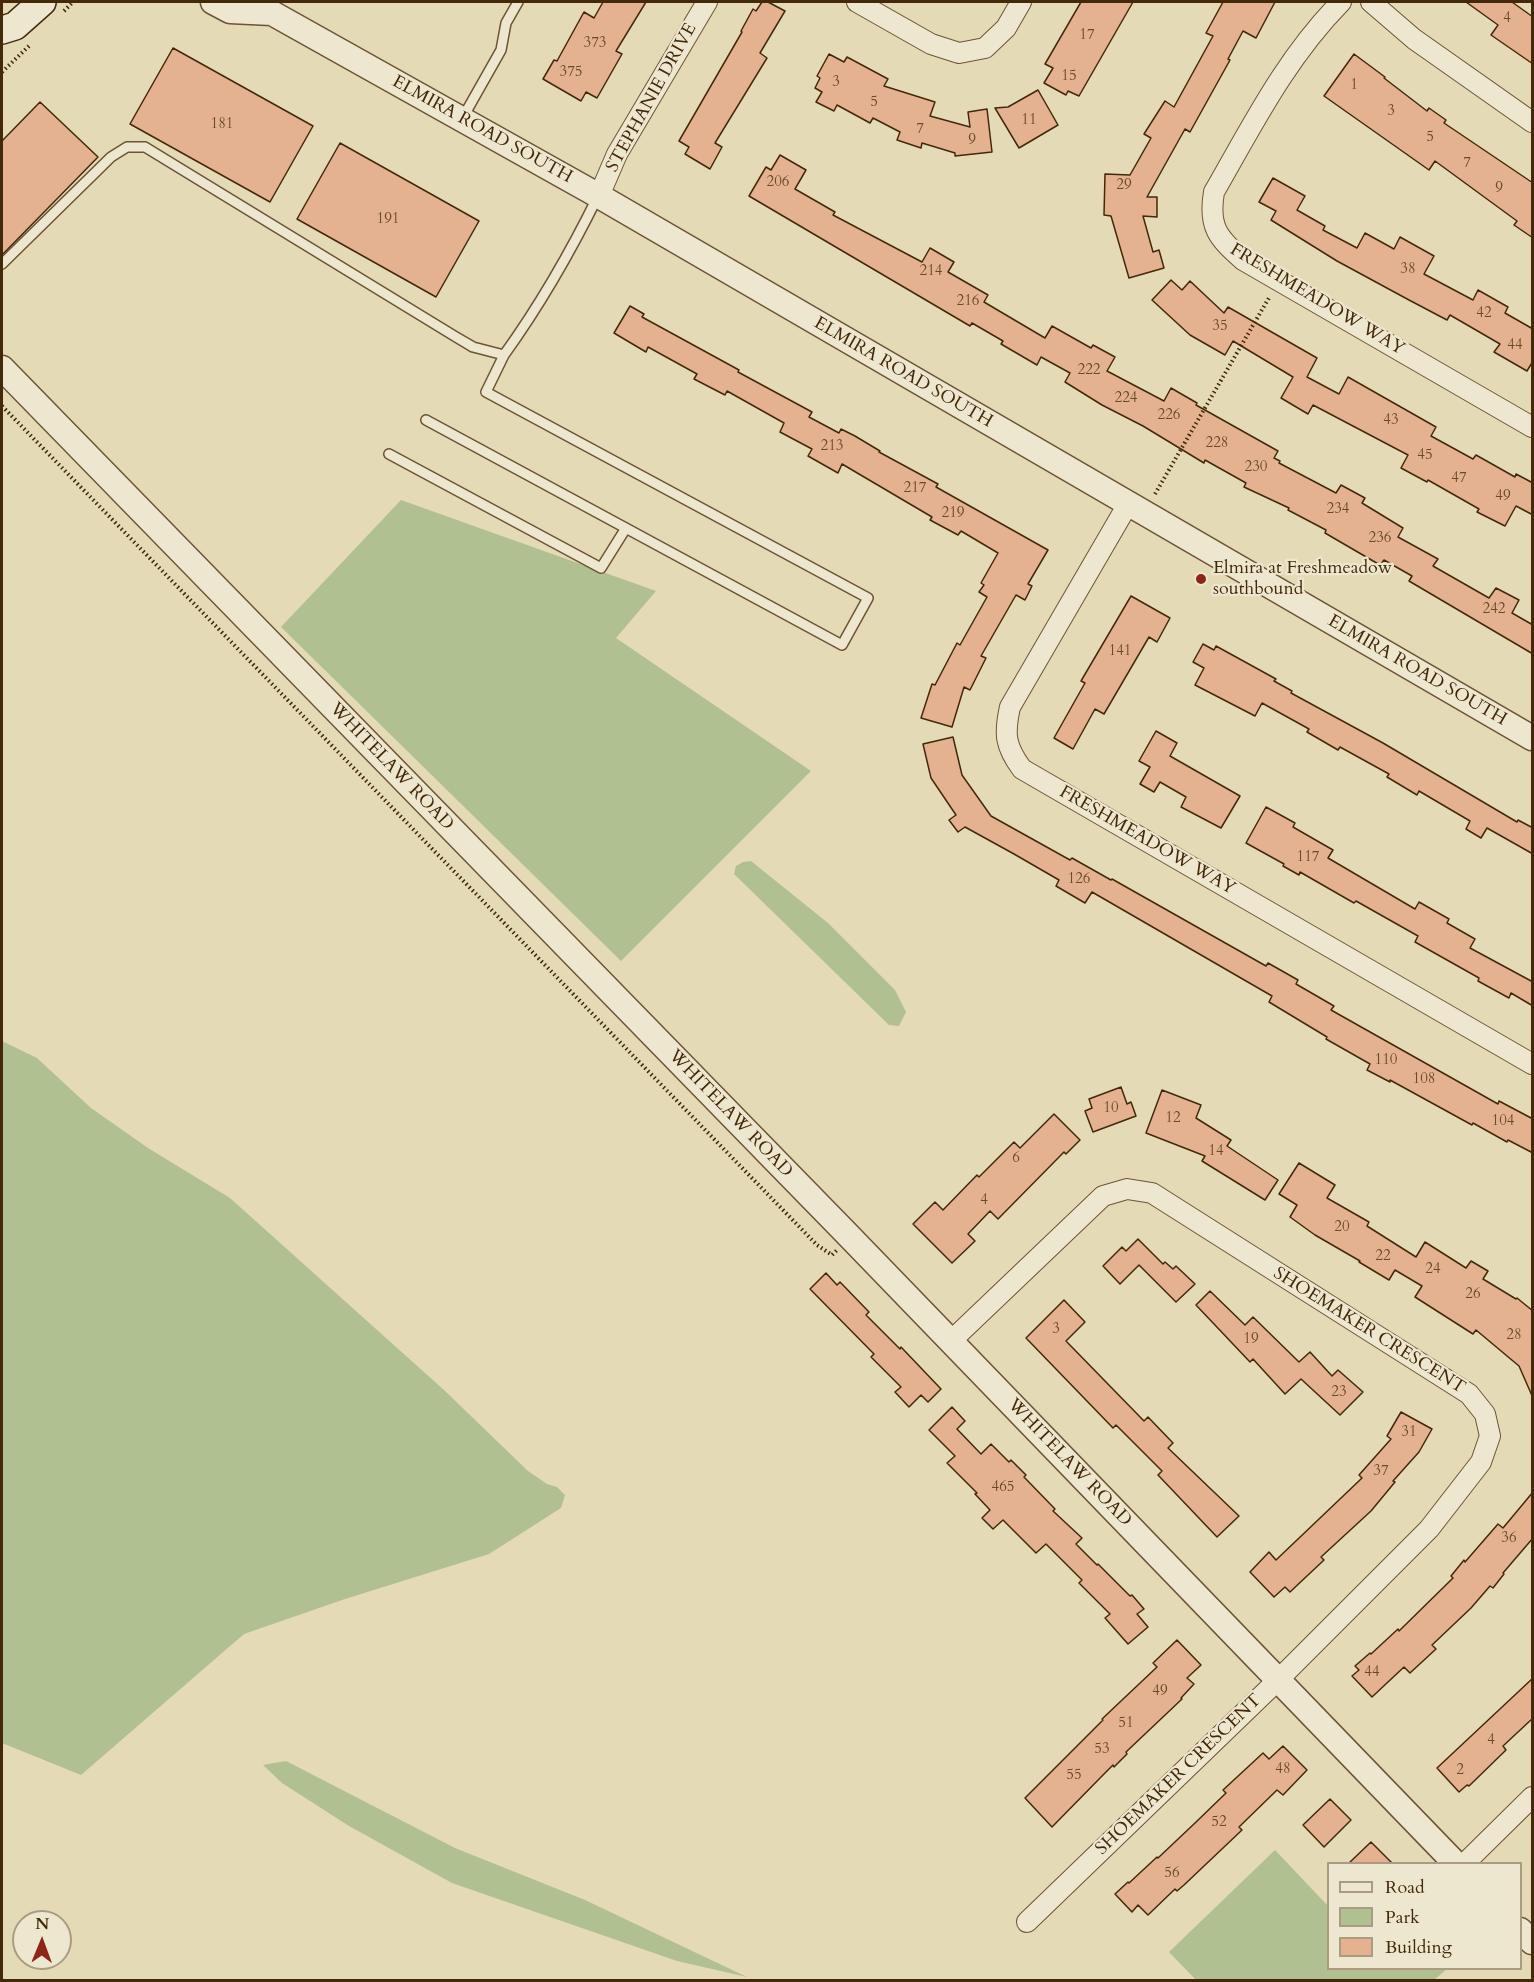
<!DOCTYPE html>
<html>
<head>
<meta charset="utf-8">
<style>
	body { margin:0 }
	#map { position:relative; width:1534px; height:1982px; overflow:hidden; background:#e5dab6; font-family:Cardo,serif }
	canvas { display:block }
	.frame { position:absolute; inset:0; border:3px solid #43280a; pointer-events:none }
	.legend { position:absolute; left:1327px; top:1862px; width:195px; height:108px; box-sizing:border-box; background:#eee7d0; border:2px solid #aa9b81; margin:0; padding:8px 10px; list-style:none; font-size:18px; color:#43280a }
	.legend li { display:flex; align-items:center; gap:12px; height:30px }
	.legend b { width:30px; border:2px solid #aa9b81 }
	.north { position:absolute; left:12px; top:1910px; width:60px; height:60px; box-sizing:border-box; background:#eee7d0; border:2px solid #aa9b81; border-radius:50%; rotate:1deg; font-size:16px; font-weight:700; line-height:24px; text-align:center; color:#43280a }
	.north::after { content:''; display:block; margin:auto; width:21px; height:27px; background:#8f2418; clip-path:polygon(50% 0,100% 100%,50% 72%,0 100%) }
</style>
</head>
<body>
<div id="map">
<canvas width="1534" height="1982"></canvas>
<div class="frame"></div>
<ul class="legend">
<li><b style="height:8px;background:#eee7d0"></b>Road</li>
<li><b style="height:16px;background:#b1c090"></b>Park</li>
<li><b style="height:16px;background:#e4b290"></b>Building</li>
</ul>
<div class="north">N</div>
</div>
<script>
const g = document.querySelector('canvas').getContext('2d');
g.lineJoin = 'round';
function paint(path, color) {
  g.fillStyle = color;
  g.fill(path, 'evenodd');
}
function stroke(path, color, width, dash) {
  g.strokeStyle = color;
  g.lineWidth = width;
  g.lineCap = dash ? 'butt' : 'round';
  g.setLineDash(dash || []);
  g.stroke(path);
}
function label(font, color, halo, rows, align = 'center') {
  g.font = font + ' Cardo,serif';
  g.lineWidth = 4.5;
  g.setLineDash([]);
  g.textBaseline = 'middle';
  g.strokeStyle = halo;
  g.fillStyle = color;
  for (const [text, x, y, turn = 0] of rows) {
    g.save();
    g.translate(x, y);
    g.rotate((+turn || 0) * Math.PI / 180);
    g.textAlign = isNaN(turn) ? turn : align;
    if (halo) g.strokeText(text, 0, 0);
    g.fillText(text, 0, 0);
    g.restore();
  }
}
const green = new Path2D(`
	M 401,500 L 656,591 L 616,638 L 811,771 L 621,961 L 281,627 Z
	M 751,861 L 828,923 L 895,990 L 906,1012 L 899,1026 L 889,1025 L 734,874 L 736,866 L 743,862 Z
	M 2,1041 L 37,1058 L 91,1108 L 148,1148 L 230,1198 L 444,1390 L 528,1471 L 547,1484 L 557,1487 L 565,1495 L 561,1508 L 489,1554 L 345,1599 L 244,1634 L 81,1775 L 2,1743 Z
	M 286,1761 L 455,1848 L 585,1900 L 747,1977 L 677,1961 L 452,1883 L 349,1826 L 282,1783 L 263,1765 Z
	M 1275,1850 L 1328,1906 L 1328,1968 L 1447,1969 L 1434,1980 L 1196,1980 L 1169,1952 Z`);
const building = new Path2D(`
	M 603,2 L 646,2 L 616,51 L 622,54 L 597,98 L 586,92 L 581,101 L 543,79 L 554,60 L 557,61 L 584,12 L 594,18 Z
	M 762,2 L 768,2 L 785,11 L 760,53 L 767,58 L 715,143 L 722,147 L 710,169 L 685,154 L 689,147 L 679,141 L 742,32 L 741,31 L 753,9 L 756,11 Z
	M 1081,2 L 1133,2 L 1079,96 L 1068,91 L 1066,95 L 1044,83 L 1053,68 L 1045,64 Z
	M 1223,2 L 1275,2 L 1256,38 L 1243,31 L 1228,59 L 1230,60 L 1190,132 L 1185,129 L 1147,197 L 1157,197 L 1157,217 L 1143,216 L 1153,252 L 1159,250 L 1164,268 L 1129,278 L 1111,216 L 1104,215 L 1105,174 L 1130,175 L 1151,138 L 1144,134 L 1165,101 L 1174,107 L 1213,36 L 1206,33 Z
	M 1466,2 L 1512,2 L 1533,17 L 1533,64 L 1491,35 L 1498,25 Z
	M 173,48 L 313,126 L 270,202 L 130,124 Z
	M 829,54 L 844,62 L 847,57 L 888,79 L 884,86 L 935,102 L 930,116 L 970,127 L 968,112 L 987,109 L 992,152 L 955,156 L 955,153 L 922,143 L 921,148 L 897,140 L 900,132 L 873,118 L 870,123 L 837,105 L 834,111 L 816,102 L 822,92 L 815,88 L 820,78 L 817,76 Z
	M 1354,54 L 1385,77 L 1384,78 L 1427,111 L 1429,108 L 1446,120 L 1444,123 L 1533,183 L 1533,238 L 1514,225 L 1517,221 L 1435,161 L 1429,170 L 1324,96 Z
	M 1038,90 L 1058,125 L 1019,148 L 995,108 L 1008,107 Z
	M 40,102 L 98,157 L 2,255 L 2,141 Z
	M 340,143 L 479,221 L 436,297 L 297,219 Z
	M 780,155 L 806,170 L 795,189 L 835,212 L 833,215 L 922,262 L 930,248 L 954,262 L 948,272 L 988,295 L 984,302 L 1045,338 L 1052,326 L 1091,348 L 1093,345 L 1115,357 L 1107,371 L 1164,401 L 1171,388 L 1197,403 L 1196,405 L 1278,451 L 1274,458 L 1280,461 L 1279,463 L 1336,493 L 1341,485 L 1365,498 L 1362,503 L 1403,528 L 1398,537 L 1438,559 L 1433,566 L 1489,598 L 1496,588 L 1519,600 L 1512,613 L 1533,625 L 1533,654 L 1409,581 L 1412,576 L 1384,560 L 1380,565 L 1325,533 L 1326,530 L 1288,510 L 1289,508 L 1244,487 L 1246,483 L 1205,460 L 1204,463 L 1143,426 L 1102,405 L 1065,382 L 1070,373 L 1041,357 L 1037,365 L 1001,344 L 1003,341 L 972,323 L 970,326 L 749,196 L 766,167 L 771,170 Z
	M 1273,178 L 1305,196 L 1297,210 L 1325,226 L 1323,230 L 1357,248 L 1365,233 L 1394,249 L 1400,237 L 1434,256 L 1424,274 L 1473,300 L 1478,290 L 1508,307 L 1505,313 L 1533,329 L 1533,361 L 1527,371 L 1494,352 L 1500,344 L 1450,315 L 1447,320 L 1409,300 L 1337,261 L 1271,220 L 1276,211 L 1259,202 Z
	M 1171,280 L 1182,290 L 1190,281 L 1224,313 L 1228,307 L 1317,358 L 1307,377 L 1339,394 L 1348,377 L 1436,427 L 1431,436 L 1473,459 L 1476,455 L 1515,477 L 1516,474 L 1533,483 L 1533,515 L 1516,506 L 1505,526 L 1477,512 L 1479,509 L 1428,480 L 1427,482 L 1401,468 L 1408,455 L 1313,405 L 1308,414 L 1281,398 L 1293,377 L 1233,341 L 1225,355 L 1190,335 L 1152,300 Z
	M 630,306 L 644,314 L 642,317 L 739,370 L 738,372 L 812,412 L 809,417 L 839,433 L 841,429 L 855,436 L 880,451 L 879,452 L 938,484 L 936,487 L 1048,550 L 1028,584 L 1032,586 L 1025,600 L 1016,595 L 981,656 L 986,658 L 970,690 L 964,687 L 952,727 L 921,718 L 932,684 L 935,685 L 957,643 L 960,645 L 987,597 L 979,592 L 984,585 L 981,583 L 998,553 L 961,531 L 958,535 L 930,520 L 932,517 L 842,464 L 838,473 L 808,456 L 812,449 L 780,432 L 784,423 L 727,391 L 725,395 L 694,379 L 697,374 L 648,347 L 646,352 L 614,333 Z
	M 1131,596 L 1170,618 L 1157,642 L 1149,637 L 1104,714 L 1095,709 L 1073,749 L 1054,738 L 1085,683 L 1081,681 Z
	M 1203,644 L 1214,650 L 1216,646 L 1276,679 L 1274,681 L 1292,691 L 1291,693 L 1383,743 L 1517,822 L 1518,820 L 1533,828 L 1533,854 L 1487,828 L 1481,838 L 1466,829 L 1470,821 L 1419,791 L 1417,795 L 1387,777 L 1389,774 L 1340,747 L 1338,750 L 1307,732 L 1309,729 L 1262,703 L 1255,716 L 1195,685 L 1204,668 L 1193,662 Z
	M 1156,731 L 1177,743 L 1170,756 L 1240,796 L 1221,828 L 1181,807 L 1186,797 L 1160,782 L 1154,792 L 1140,784 L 1150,767 L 1139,761 Z
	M 953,737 L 962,775 L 991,816 L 1070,860 L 1072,858 L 1111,880 L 1112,879 L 1266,966 L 1268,963 L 1298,980 L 1296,984 L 1334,1006 L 1331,1010 L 1498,1104 L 1499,1101 L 1533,1119 L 1533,1153 L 1508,1140 L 1507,1142 L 1473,1123 L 1472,1125 L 1390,1080 L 1390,1082 L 1367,1070 L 1370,1064 L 1326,1039 L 1327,1037 L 1269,1002 L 1272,996 L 1092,892 L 1085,903 L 1056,886 L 1059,880 L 1014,854 L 965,827 L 958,832 L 949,820 L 956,815 L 931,778 L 923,744 Z
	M 1266,807 L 1295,823 L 1293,827 L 1333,850 L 1328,858 L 1415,909 L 1419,902 L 1449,919 L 1447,923 L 1475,939 L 1470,948 L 1533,982 L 1533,1006 L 1511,993 L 1509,998 L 1478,981 L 1479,978 L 1415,942 L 1418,936 L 1356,901 L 1354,903 L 1300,872 L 1299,875 L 1283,866 L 1284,864 L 1246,843 Z
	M 1121,1087 L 1127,1104 L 1131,1102 L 1136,1116 L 1093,1132 L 1085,1111 L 1092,1108 L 1089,1099 Z
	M 1162,1090 L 1201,1105 L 1196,1118 L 1231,1140 L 1227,1146 L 1278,1180 L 1265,1200 L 1202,1161 L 1205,1156 L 1146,1133 Z
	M 1054,1114 L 1080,1140 L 1066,1154 L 1064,1152 L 998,1219 L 990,1211 L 968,1234 L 975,1241 L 952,1263 L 913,1224 L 935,1202 L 943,1210 L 977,1175 L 979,1177 L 1014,1142 L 1020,1148 Z
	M 1299,1163 L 1335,1185 L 1327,1198 L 1369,1222 L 1367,1226 L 1416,1257 L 1425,1242 L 1466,1268 L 1471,1261 L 1488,1271 L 1483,1279 L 1516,1299 L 1517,1298 L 1533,1311 L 1533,1398 L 1519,1366 L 1476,1330 L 1473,1334 L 1415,1297 L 1422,1286 L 1395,1270 L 1389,1280 L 1359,1262 L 1360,1261 L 1315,1235 L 1290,1217 L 1297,1205 L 1279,1194 Z
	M 1138,1239 L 1163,1264 L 1165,1262 L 1173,1269 L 1176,1266 L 1195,1284 L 1176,1302 L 1139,1265 L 1120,1284 L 1103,1266 L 1122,1247 L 1126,1251 Z
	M 826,1273 L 837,1285 L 840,1282 L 869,1312 L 866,1315 L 900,1349 L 901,1347 L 941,1389 L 928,1402 L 921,1395 L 909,1407 L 895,1392 L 901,1387 L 871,1357 L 874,1354 L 810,1289 Z
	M 1210,1291 L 1245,1325 L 1253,1317 L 1299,1362 L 1310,1352 L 1332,1376 L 1338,1370 L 1363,1392 L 1340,1415 L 1301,1379 L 1285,1394 L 1253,1359 L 1250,1362 L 1196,1305 Z
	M 1064,1300 L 1085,1322 L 1066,1341 L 1144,1421 L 1148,1417 L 1173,1443 L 1168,1448 L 1239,1516 L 1217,1537 L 1158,1475 L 1162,1471 L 1116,1425 L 1113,1428 L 1026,1338 Z
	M 952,1407 L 965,1421 L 957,1429 L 981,1454 L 991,1444 L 1009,1462 L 1011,1460 L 1026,1475 L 1024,1477 L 1055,1509 L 1053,1511 L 1082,1538 L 1076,1544 L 1097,1565 L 1098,1564 L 1130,1596 L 1132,1595 L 1144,1609 L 1137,1614 L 1148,1627 L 1128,1644 L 1105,1618 L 1110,1614 L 1079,1583 L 1082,1580 L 1046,1544 L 1036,1553 L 1003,1520 L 993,1529 L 982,1518 L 990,1510 L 975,1494 L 977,1493 L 947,1463 L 955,1456 L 929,1430 Z
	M 1401,1412 L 1432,1429 L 1419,1452 L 1393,1481 L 1395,1482 L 1371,1511 L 1321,1557 L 1324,1560 L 1290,1592 L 1285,1587 L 1274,1597 L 1250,1572 L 1269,1552 L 1276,1560 L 1362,1478 L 1359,1475 L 1391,1439 L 1387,1436 Z
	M 1533,1492 L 1533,1538 L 1503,1573 L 1504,1574 L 1493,1588 L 1490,1586 L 1471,1608 L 1432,1645 L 1436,1649 L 1410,1673 L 1404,1667 L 1372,1697 L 1352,1676 L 1359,1670 L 1355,1666 L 1370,1653 L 1371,1654 L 1398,1629 L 1399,1631 L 1453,1578 L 1451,1576 L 1464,1560 L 1465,1562 L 1498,1524 L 1503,1528 Z
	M 1177,1640 L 1201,1665 L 1187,1678 L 1194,1684 L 1181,1698 L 1182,1699 L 1126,1752 L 1127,1754 L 1114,1767 L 1113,1765 L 1104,1774 L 1052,1827 L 1025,1798 L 1103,1720 L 1102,1719 L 1157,1667 L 1153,1663 Z
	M 1533,1678 L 1533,1718 L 1503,1746 L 1506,1750 L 1469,1786 L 1467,1785 L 1459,1792 L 1437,1768 Z
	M 1283,1746 L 1307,1770 L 1283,1795 L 1277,1790 L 1239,1827 L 1242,1830 L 1184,1885 L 1177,1891 L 1175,1889 L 1148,1915 L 1138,1905 L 1132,1912 L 1115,1894 L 1128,1882 L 1129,1883 L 1157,1857 L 1158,1858 L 1195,1823 L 1226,1793 L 1223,1790 L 1263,1753 L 1269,1759 Z
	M 1330,1799 L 1351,1820 L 1324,1847 L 1303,1825 Z
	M 1371,1842 L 1392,1863 L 1349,1863 Z`);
const path = new Path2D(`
	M 64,11 L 73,2
	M 2,72 L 29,46
	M 2,406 L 817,1245 L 832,1255 L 837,1250
	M 1155,494 L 1270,296`);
const service = new Path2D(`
	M 462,119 L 501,50 L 506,23 L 518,2
	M 2,264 L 111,157 L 127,147 L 145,147 L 456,337 L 473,347 L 504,355 C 540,305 571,251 598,196
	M 426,420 L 842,645 L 868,598 L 486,392 L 504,355
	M 389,454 L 601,568 L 626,528`);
const minor = new Path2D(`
	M 857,2 L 931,44 L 959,53 L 985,48 L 1006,28 L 1021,2
	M 1341,2 C 1286,58 1253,124 1214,192 C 1208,227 1218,238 1243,260 L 1532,427
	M 1371,2 L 1414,39 L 1532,122
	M 599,196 L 617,154 L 707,2
	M 1128,504 L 1010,707 C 1004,734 1005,746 1022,769 L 1532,1064
	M 951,1341 L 1103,1196 L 1127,1189 L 1152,1193 L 1469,1394 L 1485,1414 L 1490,1436 L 1481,1462 L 1429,1529 L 1278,1680 L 1027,1922
	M 1464,1864 L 1532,1797`);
const tertiary = new Path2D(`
	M 213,2 L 230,11 L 272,13
	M 262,2 L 272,13 L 599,196 L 1532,738
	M 2,368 L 850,1237 L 1456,1864
	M 1520,1930 L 1532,1942`);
const secondary = new Path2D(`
	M 2,30 L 15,26 L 42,2`);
const markers = [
	[1201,579,6,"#8f2418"]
];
const numberNames = [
	["4",1507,19],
	["17",1087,36],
	["373",595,44],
	["375",571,73],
	["15",1069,77],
	["3",836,83],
	["1",1354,86],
	["5",874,103],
	["3",1391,112],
	["11",1029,121],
	["181",222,125],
	["7",920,130],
	["5",1430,138],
	["9",972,141],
	["7",1467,164],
	["206",778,183],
	["29",1124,186],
	["9",1499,189],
	["191",388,220],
	["38",1408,270],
	["214",931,272],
	["216",968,302],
	["42",1484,314],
	["35",1220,327],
	["44",1515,346],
	["222",1089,371],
	["224",1126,399],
	["226",1169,416],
	["43",1391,421],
	["228",1217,444],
	["213",832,447],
	["45",1425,456],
	["230",1256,468],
	["47",1459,479],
	["217",915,489],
	["49",1503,497],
	["234",1338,510],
	["219",953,514],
	["236",1380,539],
	["242",1494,610],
	["141",1120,652],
	["117",1308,858],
	["126",1079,880],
	["110",1386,1061],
	["108",1424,1080],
	["10",1111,1109],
	["12",1173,1119],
	["104",1503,1122],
	["14",1216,1152],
	["6",1016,1159],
	["4",984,1201],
	["20",1342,1228],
	["22",1383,1257],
	["24",1433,1270],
	["26",1473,1295],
	["3",1056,1330],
	["28",1514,1336],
	["19",1251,1340],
	["23",1339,1393],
	["31",1409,1433],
	["37",1381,1472],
	["465",1003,1488],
	["36",1509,1539],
	["44",1372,1673],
	["49",1160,1692],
	["51",1126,1724],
	["4",1491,1741],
	["53",1102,1750],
	["48",1283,1770],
	["2",1460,1771],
	["55",1074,1776],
	["52",1219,1823],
	["56",1172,1874]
];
const streetNames = [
	["STEPHANIE DRIVE",652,98,-61],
	["ELMIRA ROAD SOUTH",482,130,29],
	["FRESHMEADOW WAY",1317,300,31],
	["ELMIRA ROAD SOUTH",903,373,30],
	["ELMIRA ROAD SOUTH",1417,671,30],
	["WHITELAW ROAD",391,767,46],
	["FRESHMEADOW WAY",1147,841,30],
	["WHITELAW ROAD",730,1114,46],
	["SHOEMAKER CRESCENT",1369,1331,32],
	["WHITELAW ROAD",1069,1463,46],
	["SHOEMAKER CRESCENT",1179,1775,-44]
];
const poiNames = [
	["Elmira at Freshmeadow",1213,569],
	["southbound",1213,590]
];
paint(green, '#b1c090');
paint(building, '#e4b290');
stroke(building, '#43280a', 1.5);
stroke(service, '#6c5435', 12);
stroke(minor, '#6c5435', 22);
stroke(tertiary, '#6c5435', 27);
stroke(secondary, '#43280a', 30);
stroke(path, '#43280a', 4, [1.5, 3]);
stroke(service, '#eee7d0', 9);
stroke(minor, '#eee7d0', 20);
stroke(tertiary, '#eee7d0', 24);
stroke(secondary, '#eee7d0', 27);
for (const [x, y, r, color] of markers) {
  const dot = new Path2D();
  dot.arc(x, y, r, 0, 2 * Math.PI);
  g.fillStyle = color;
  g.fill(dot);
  stroke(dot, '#eee7d0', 2);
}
label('15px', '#6b4a2c', null, numberNames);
label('18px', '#43280a', '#eee7d0', streetNames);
label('18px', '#43280a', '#eee7d0', poiNames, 'left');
</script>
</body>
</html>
